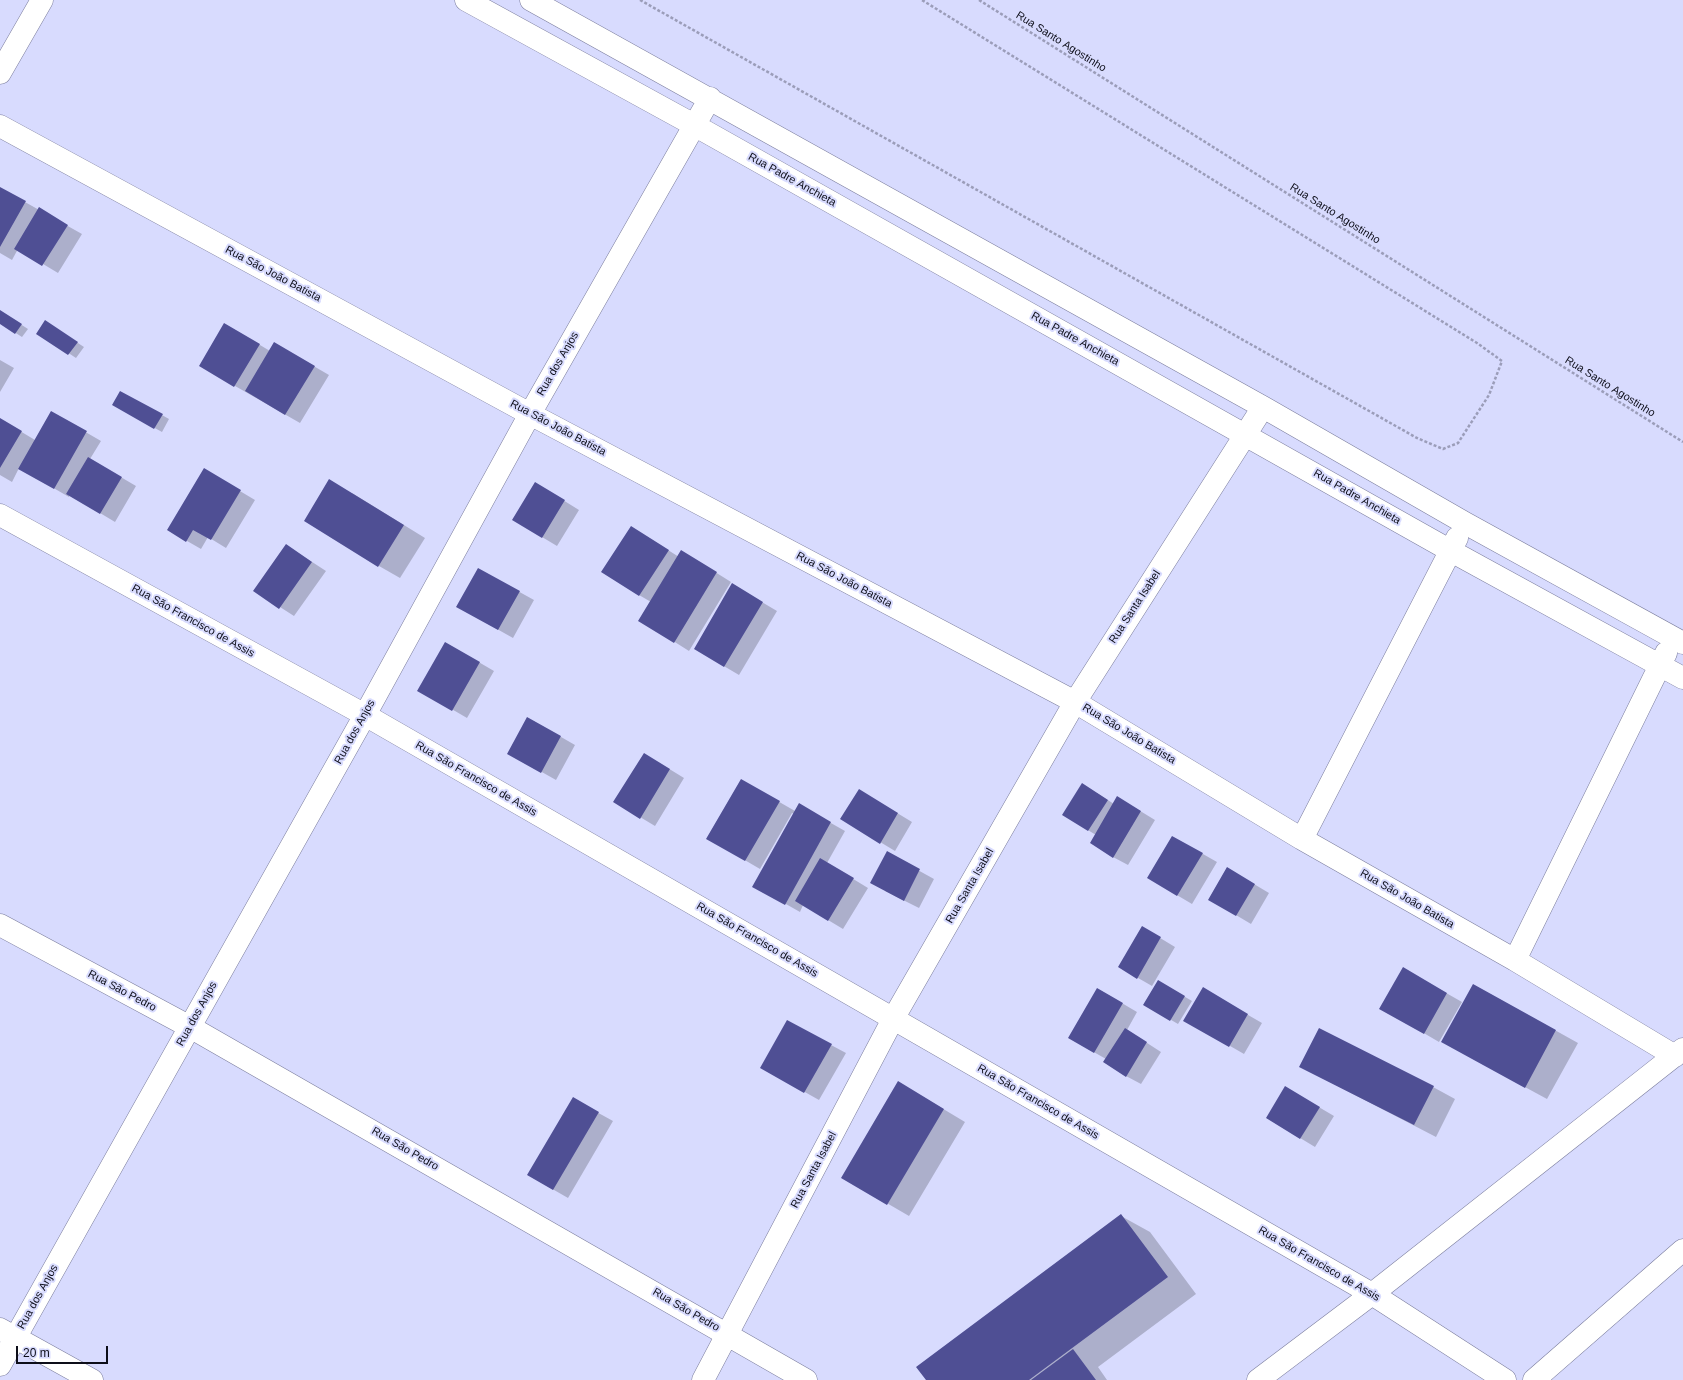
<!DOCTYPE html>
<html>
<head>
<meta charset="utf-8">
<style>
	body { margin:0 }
	#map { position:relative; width:1683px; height:1380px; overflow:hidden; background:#d8dbfe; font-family:Helvetica,sans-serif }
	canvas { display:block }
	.scale { position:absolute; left:16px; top:1346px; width:92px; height:18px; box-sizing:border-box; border:2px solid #0d0e19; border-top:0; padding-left:5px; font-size:12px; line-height:14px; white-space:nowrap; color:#0d0e19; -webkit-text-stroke:3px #d8dbfe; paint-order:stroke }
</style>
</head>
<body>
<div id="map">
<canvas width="1683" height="1380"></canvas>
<div class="scale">20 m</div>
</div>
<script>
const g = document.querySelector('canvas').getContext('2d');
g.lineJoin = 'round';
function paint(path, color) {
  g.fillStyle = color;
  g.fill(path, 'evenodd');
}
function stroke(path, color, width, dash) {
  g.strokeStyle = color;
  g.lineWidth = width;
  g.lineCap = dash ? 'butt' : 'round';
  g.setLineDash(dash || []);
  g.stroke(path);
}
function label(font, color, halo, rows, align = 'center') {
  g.font = font + ' Helvetica,sans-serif';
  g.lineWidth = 4;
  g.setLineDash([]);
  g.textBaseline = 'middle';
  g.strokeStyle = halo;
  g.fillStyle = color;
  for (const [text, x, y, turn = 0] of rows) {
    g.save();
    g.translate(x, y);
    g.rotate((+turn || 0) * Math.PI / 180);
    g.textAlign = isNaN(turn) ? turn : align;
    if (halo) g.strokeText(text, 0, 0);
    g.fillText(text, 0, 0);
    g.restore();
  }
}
const shadow = new Path2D(`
	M 0,188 L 82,234 L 58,273 L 18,249 L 12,260 L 0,253 Z
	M 0,311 L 28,329 L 22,337 L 0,323 Z
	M 225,324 L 270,351 L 274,343 L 329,375 L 300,423 L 200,366 Z
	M 52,326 L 84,347 L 76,358 L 38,333 Z
	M 0,360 L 14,368 L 0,392 Z
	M 121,392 L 169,419 L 162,432 L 113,405 Z
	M 51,412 L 101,441 L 90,459 L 136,486 L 115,522 L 70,495 L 69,497 L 19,468 L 12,482 L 0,475 L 0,419 L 35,440 Z
	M 218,478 L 255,500 L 226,548 L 208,537 L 201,549 L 168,530 Z
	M 550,492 L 579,510 L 557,546 L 542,537 Z
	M 352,493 L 425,538 L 400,578 L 379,566 Z
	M 646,536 L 679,557 L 696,560 L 731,582 L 689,651 L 640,620 L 651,602 L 639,595 Z
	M 286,545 L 326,571 L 294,616 L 255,591 Z
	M 478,569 L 534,600 L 513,638 L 472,615 Z
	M 733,585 L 777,611 L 739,675 L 695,649 Z
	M 446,643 L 494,671 L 467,718 L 419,690 Z
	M 528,718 L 575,745 L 556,780 L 508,753 Z
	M 658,762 L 684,778 L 655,826 L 615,802 Z
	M 741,780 L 795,811 L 799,805 L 845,831 L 827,863 L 868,888 L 843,929 L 803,905 L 800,912 L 754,886 L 794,814 L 792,813 L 760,869 L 707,838 Z
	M 1097,793 L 1114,804 L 1132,806 L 1155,820 L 1128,865 L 1113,857 L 1096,835 L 1063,815 Z
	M 874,799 L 912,822 L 895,851 L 842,819 Z
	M 1173,837 L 1217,862 L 1192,904 L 1148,878 Z
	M 887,853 L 934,879 L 919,908 L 885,891 Z
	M 1227,868 L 1269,893 L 1251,924 L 1209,899 Z
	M 1142,927 L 1175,947 L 1152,986 L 1119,967 Z
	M 1404,969 L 1462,1002 L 1439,1042 L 1381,1008 Z
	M 1158,981 L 1192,1001 L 1178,1024 L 1144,1004 Z
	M 1474,985 L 1578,1043 L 1547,1099 L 1464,1054 Z
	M 1098,989 L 1137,1012 L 1127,1030 L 1161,1052 L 1141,1084 L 1126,1076 L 1106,1059 L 1069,1038 Z
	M 1203,989 L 1262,1023 L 1244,1054 L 1185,1020 Z
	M 831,1045 L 846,1053 L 819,1100 L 762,1068 Z
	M 1301,1067 L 1433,1087 L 1455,1099 L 1436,1137 Z
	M 920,1095 L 965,1122 L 909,1216 L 842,1177 Z
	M 1300,1096 L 1334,1116 L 1315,1147 L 1267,1118 Z
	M 573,1099 L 613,1121 L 568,1198 L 528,1175 Z
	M 1121,1216 L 1150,1232 L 1196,1294 L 1098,1367 L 1107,1380 L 927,1380 Z`);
const building = new Path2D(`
	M 0,187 L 26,201 L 0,247 Z
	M 39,207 L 68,225 L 42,266 L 14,249 Z
	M 0,310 L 22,324 L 15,334 L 0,324 Z
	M 45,320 L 78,342 L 68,355 L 36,334 Z
	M 224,323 L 260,344 L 234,387 L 199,366 Z
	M 274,342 L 315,366 L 285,415 L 245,391 Z
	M 120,391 L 163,414 L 154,429 L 112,405 Z
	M 51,411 L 87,431 L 54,489 L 18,469 Z
	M 0,418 L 22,431 L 0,468 Z
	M 88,457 L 122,477 L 100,514 L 66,494 Z
	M 204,468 L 241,490 L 211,540 L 193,530 L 186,542 L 167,530 Z
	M 329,479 L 404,525 L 378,567 L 304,521 Z
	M 535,482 L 565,500 L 542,538 L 512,520 Z
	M 631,526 L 669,550 L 639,596 L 601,572 Z
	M 286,544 L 312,562 L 279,609 L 253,591 Z
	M 681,550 L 717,572 L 674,643 L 638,621 Z
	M 478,568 L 520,591 L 498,630 L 456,607 Z
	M 732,583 L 763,602 L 724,667 L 694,649 Z
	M 445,642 L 480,662 L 452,711 L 417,691 Z
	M 527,717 L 561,736 L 541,773 L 507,754 Z
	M 644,753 L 670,769 L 640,819 L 613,802 Z
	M 741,779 L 780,801 L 745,861 L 706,839 Z
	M 1082,783 L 1108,800 L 1088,831 L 1062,815 Z
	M 859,789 L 898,813 L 880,844 L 840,819 Z
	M 1117,796 L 1141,811 L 1113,858 L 1090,843 Z
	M 799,803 L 831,822 L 785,905 L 752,887 Z
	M 1172,836 L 1203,853 L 1177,896 L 1147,878 Z
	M 887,851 L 920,869 L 904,901 L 870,883 Z
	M 820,858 L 854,878 L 828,921 L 795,901 Z
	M 1227,867 L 1255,884 L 1236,916 L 1208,900 Z
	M 1142,926 L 1161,937 L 1137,979 L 1118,967 Z
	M 1403,967 L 1447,993 L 1424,1034 L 1379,1009 Z
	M 1158,980 L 1185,996 L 1170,1021 L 1143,1005 Z
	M 1473,984 L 1556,1030 L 1525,1088 L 1441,1042 Z
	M 1203,987 L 1248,1014 L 1229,1047 L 1183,1021 Z
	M 1097,988 L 1123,1003 L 1094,1053 L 1068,1038 Z
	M 787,1020 L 832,1044 L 804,1093 L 760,1068 Z
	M 1125,1028 L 1147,1042 L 1126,1077 L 1103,1062 Z
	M 1319,1028 L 1434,1086 L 1414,1125 L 1299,1067 Z
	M 898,1081 L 944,1109 L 887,1205 L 841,1178 Z
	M 1285,1086 L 1320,1107 L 1300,1139 L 1266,1118 Z
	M 573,1097 L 599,1112 L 553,1190 L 527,1175 Z
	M 1121,1214 L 1168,1277 L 1029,1380 L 926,1380 L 916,1367 Z
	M 1073,1349 L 1096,1380 L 1031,1380 Z`);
const path = new Path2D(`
	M 640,0 L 1417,438 L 1443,449 L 1458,443 L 1489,395 L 1502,361 L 1477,343 L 922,0
	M 979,0 L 1683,442`);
const minor = new Path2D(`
	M 466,0 L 694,125 L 1451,551 L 1683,678
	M 531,0 L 1263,407 L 1465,523 L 1683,643
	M 0,73 L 42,0
	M 0,126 L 530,414 L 1075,702 L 1302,839 L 1515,960 L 1675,1056
	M 0,515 L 365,715 L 1372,1294 L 1505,1380
	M 1302,839 L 1457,538
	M 0,925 L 190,1027 L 806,1380
	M 1515,960 L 1666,653
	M 0,1329 L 92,1380
	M 0,1365 L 365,715 L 530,414 L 710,98
	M 703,1380 L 893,1019 L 1075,702 L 1263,407
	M 1258,1380 L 1372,1294 L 1683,1049`);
const major = new Path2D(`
	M 1534,1380 L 1683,1250`);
const streetNames = [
	["Rua Santo Agostinho",1061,42,32],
	["Rua Padre Anchieta",792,180,29],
	["Rua Santo Agostinho",1335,214,32],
	["Rua São João Batista",273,274,28],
	["Rua Padre Anchieta",1075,339,29],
	["Rua dos Anjos",558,364,-60],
	["Rua Santo Agostinho",1610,387,32],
	["Rua São João Batista",558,428,28],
	["Rua Padre Anchieta",1357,497,30],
	["Rua São João Batista",844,580,28],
	["Rua Santa Isabel",1135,607,-57],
	["Rua São Francisco de Assis",193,621,29],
	["Rua dos Anjos",355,732,-61],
	["Rua São João Batista",1129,734,31],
	["Rua São Francisco de Assis",476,779,30],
	["Rua Santa Isabel",970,886,-60],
	["Rua São João Batista",1407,899,30],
	["Rua São Francisco de Assis",757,940,30],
	["Rua São Pedro",122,991,28],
	["Rua dos Anjos",197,1014,-61],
	["Rua São Francisco de Assis",1038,1102,30],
	["Rua São Pedro",405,1149,30],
	["Rua Santa Isabel",814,1170,-62],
	["Rua São Francisco de Assis",1319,1264,30],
	["Rua dos Anjos",38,1297,-61],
	["Rua São Pedro",686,1310,30]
];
paint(shadow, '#0003');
paint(building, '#4f4f94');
stroke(minor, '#7b7d9d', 23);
stroke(major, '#7b7d9d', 23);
stroke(path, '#9b9db9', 2.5, [3, 2]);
stroke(minor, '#fff', 22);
stroke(major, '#fff', 22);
label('11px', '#0d0e19', '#d8dbfe', streetNames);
</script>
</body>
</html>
